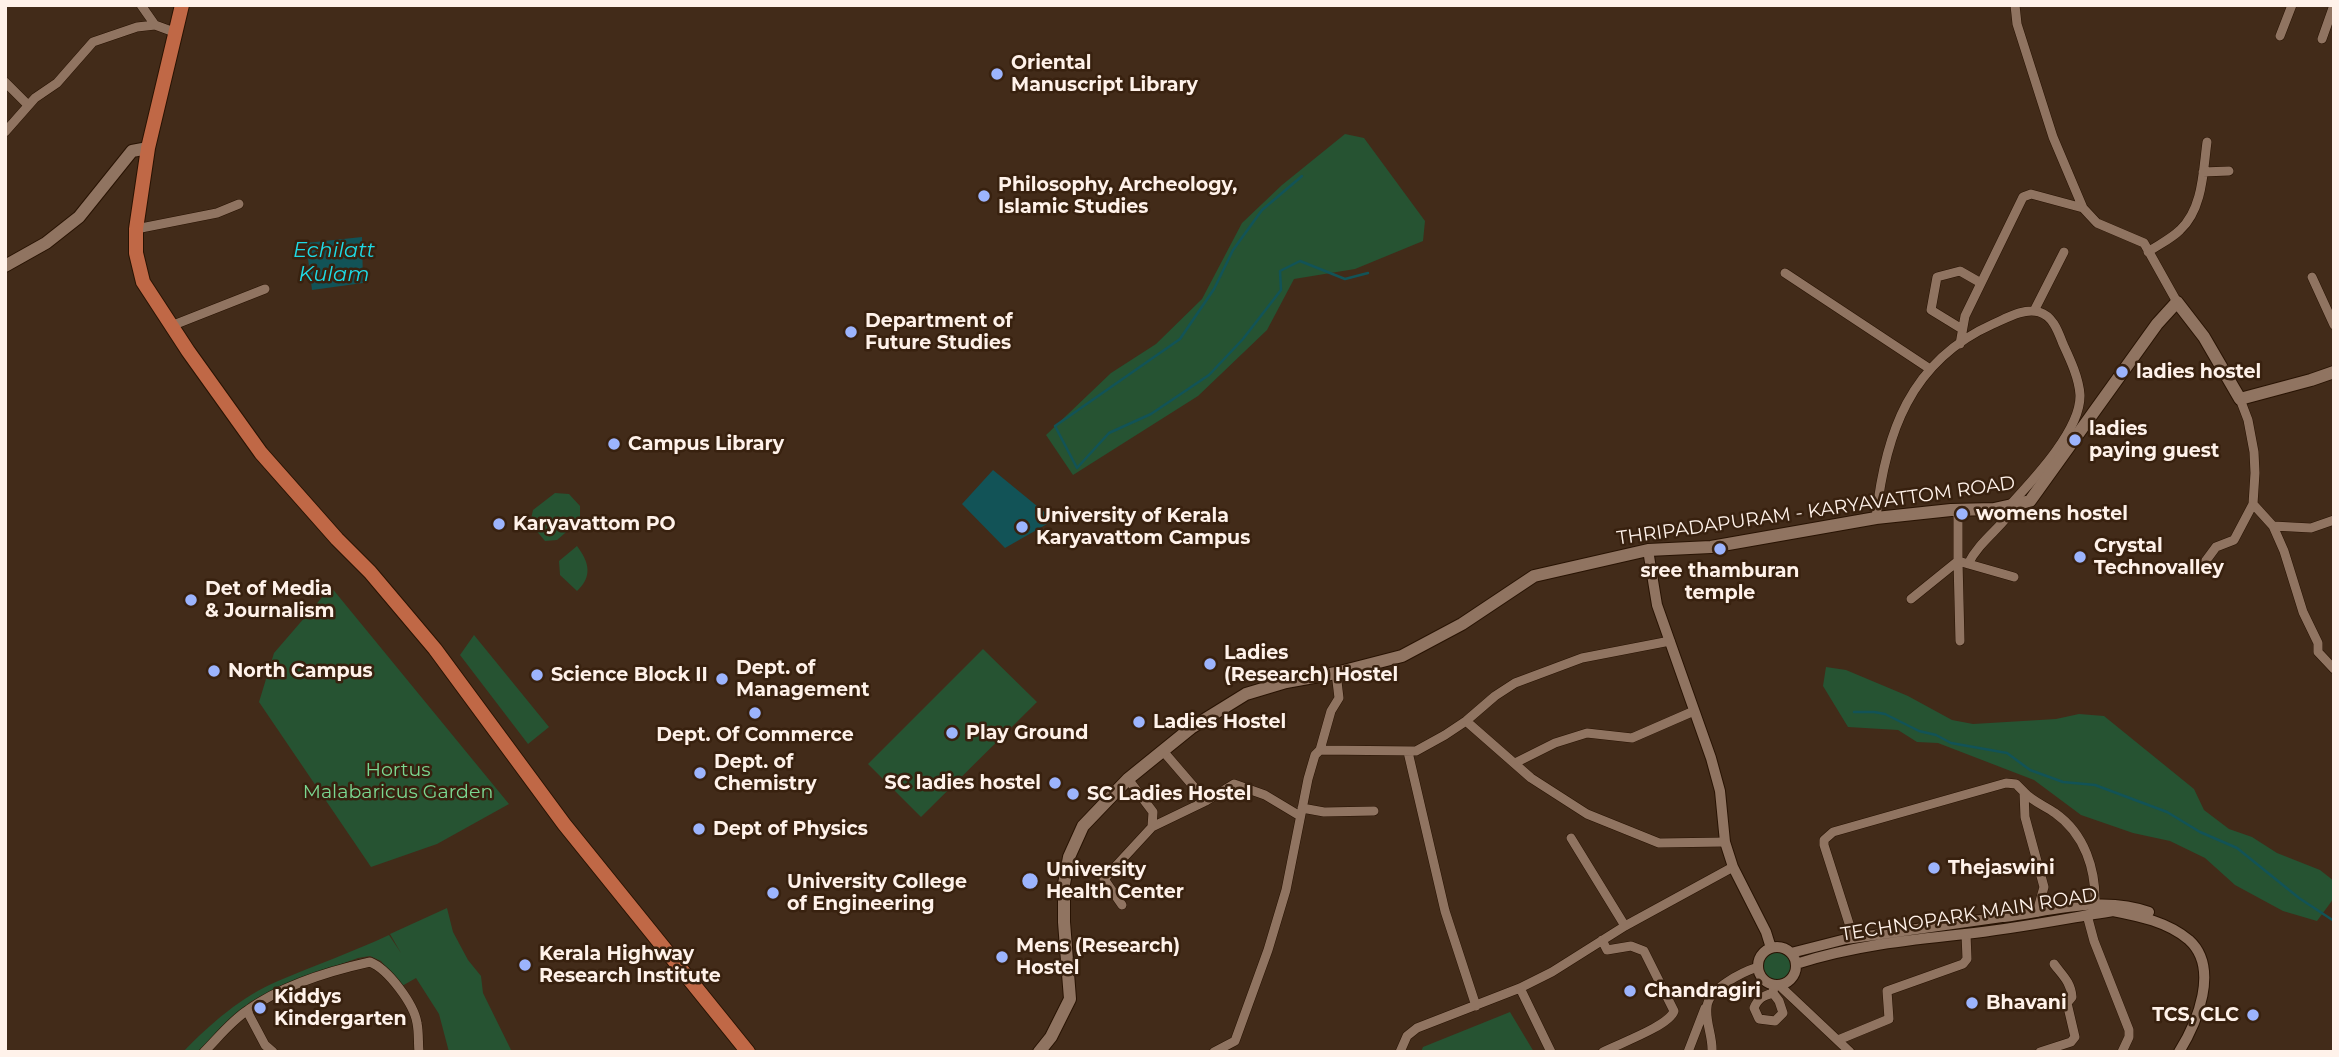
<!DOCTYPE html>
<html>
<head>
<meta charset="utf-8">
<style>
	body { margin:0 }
	#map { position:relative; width:2339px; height:1057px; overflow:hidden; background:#422b19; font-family:Montserrat,sans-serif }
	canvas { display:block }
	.frame { position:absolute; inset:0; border:7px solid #fff2ea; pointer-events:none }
</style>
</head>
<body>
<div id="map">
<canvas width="2339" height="1057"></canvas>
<div class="frame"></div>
</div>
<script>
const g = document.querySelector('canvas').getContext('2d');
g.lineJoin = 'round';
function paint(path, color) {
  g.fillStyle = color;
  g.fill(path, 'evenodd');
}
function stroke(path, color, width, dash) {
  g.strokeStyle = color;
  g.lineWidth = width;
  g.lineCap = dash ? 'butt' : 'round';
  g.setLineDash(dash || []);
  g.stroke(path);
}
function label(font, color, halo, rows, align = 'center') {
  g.font = font + ' Montserrat,sans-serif';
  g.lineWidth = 5;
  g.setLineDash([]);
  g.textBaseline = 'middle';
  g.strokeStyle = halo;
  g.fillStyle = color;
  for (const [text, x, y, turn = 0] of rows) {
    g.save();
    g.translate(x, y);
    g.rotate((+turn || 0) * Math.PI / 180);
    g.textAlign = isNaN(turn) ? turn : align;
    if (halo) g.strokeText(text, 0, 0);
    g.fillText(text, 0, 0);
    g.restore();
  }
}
const green = new Path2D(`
	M 1345,134 L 1364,138 L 1425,221 L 1423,241 L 1355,269 L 1294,279 L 1267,330 L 1198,396 L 1073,475 L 1046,435 L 1111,373 L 1156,344 L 1202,299 L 1242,223 L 1282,185 Z
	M 555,493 L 569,494 L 580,506 L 580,520 L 557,540 L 545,541 L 530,523 L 533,510 Z
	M 577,546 C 589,562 593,576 577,591 L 560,575 L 559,561 Z
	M 331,587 L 509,804 L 437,844 L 371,867 L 259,702 L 274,653 Z
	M 474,635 L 549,727 L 528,744 L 460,655 Z
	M 983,649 L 1037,702 L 921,817 L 868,764 Z
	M 1826,667 L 1846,670 L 1908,696 L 1952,720 L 1973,724 L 2056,719 L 2079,714 L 2104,716 L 2194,789 L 2204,810 L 2229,829 L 2252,837 L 2277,853 L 2320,870 L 2334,881 L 2334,898 L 2317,921 L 2283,911 L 2235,885 L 2205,858 L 2170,841 L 2133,833 L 2081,815 L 2034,780 L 1938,743 L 1917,742 L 1898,730 L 1848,727 L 1823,686 Z
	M 447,908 L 453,932 L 468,960 L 481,976 L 483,993 L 512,1052 L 449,1052 L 439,1014 L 416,978 L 402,986 L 381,961 L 370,956 L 358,958 L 285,984 L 250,1002 L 197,1052 L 183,1052 C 210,1024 242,996 278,981 C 315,965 353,952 389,935 L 401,953 L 390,934 Z
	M1762 966a15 15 0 1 1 30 0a15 15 0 1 1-30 0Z
	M 1510,1012 L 1534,1052 L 1421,1052 L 1423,1047 Z`);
const water = new Path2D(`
	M 362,237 L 363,283 L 312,290 L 306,243 Z
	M 993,470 L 1054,520 L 1005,548 L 962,504 Z`);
const stream = new Path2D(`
	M 1302,176 L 1262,210 L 1233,250 L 1214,289 L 1180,339 L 1055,426 L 1077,468 L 1109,433 L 1151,414 L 1209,375 L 1243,339 L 1281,290 L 1280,271 L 1300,261 L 1345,279 L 1368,273
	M 1854,712 L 1874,712 L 1885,714 L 1919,731 L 1936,735 L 1951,743 L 2007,753 L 2030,770 L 2063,782 L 2095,785 L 2167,812 L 2200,832 L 2237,848 L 2299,898 L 2334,921`);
const minor = new Path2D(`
	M 141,5 L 155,25 L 174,32
	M 2015,5 L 2017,24 L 2053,137 L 2083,208 L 2097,223 L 2144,243 L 2177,302
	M 2280,36 L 2292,5
	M 2322,39 L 2334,5
	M 5,82 L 28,105
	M 5,132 L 35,98 L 57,83 L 93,42 L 137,27 L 155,25
	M 2203,172 L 2229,171
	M 136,229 L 217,213 L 239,204
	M 2148,252 C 2158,245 2171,239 2180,230 C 2203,209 2203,171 2207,142
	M 1785,273 L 1930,369
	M 2312,277 L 2334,325
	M 2034,311 L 2064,252
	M 171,326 L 265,289
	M 1962,329 L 1931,310 L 1937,277 L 1960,271 L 1981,283
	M 1960,344 L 1965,316 L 2023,197 L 2031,194 L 2083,208
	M 2253,504 L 2273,526 L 2284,551 L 2303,612 L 2318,643 L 2318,652 L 2334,669
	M 1958,510 L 1958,561 L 2014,577
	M 1876,518 C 1885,434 1910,361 1993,324 C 2007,318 2023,308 2039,312 C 2053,316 2058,331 2063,344 C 2070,359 2079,378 2080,395 C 2081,430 2033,480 2010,505
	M 2273,526 L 2311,528 L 2334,520
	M 1958,561 L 1960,641
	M 1968,564 C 1980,540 2003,527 2016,505
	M 2199,570 L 2216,547 L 2234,540 L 2253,504 L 2255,473 L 2254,452 L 2248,420 L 2240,399
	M 1911,599 L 1958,561
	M 1466,721 L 1531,778 L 1587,814 L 1659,843 L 1725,842
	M 1320,750 L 1416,751 L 1445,735 L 1466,721 L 1495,696 L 1515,683 L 1582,658 L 1670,641
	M 1163,751 L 1206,801
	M 1408,752 L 1445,911 L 1476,1006
	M 1515,763 L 1555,743 L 1587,733 L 1632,738 L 1694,711
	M 1302,808 L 1324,812 L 1374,811
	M 1152,827 L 1206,801 L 1234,784 L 1265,795 L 1300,816
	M 1571,838 L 1625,926
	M 1122,905 L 1104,879 L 1152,827 L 1153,812 L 1128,779
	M 2037,912 L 2044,887 L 2025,817 L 2024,792 C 2032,801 2045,806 2055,813 C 2085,834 2096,870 2095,904
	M 2087,915 L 2094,941 L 2129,1030 L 2129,1037 L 2122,1052
	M 1847,939 L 1853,936 L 1824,845 L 1824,840 L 1833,832 L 2006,783 L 2016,784 L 2024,792
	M 1602,940 L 1607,950 L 1631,946 L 1644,951 L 1674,1011 C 1669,1026 1618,1044 1603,1052
	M 1780,986 L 1850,1052
	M 1520,988 L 1551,1052
	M 1773,993 L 1779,1001 L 1783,1013 L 1775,1021 L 1759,1019 L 1754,1008 C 1758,998 1763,996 1773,993 L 1774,986
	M 247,1011 L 265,1045 L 273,1052
	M 1838,1040 L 1889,1019 L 1887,991 L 1963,964 L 1967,959 L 1966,934
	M 204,1052 C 218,1038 231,1021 248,1010 C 283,985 329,971 370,962 C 388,969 414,1004 417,1023 C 419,1033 418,1042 419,1052
	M 1214,1052 L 1235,1041 L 1268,950 L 1286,890 L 1308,779 L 1315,755 L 1320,750 L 1331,711 L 1339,698 L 1336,673
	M 1400,1052 L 1407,1036 L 1417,1028 L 1520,988 L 1552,972 L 1625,926 L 1733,867
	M 1688,1052 L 1705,1008
	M 1712,1052 C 1713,1036 1705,1022 1707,1007 C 1708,989 1742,972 1758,967
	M 2040,1052 L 2071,1042 L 2075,1037 L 2067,1003 L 2072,997 C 2071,982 2062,975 2054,964`);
const tertiary = new Path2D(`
	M 1648,550 L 1657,605 L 1711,758 L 1720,791 L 1725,842 L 1733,867 L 1766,932 L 1771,948
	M 2004,917 C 2051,911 2103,895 2149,912
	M1758 966a19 19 0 1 1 38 0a19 19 0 1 1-38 0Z
	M 1791,953 L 1846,939 L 2009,916
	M 1796,964 C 1851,946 1908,940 1965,934 C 2014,929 2063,919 2113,911 C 2139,916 2168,922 2189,940 C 2220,968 2197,1023 2179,1052`);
const secondary = new Path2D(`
	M 5,266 L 46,243 L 79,217 L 132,151 L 148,148
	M 1039,1052 L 1051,1037 L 1070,999 L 1064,922 L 1064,884 L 1069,857 L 1083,826 L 1128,779 L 1191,728 L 1246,694 L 1286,682 L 1336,673 L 1402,656 L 1462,624 L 1534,576 L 1648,550 L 1711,547 L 1876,518 L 1951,510 L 1994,509 L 2030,501 L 2157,324 L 2177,302 L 2204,337 L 2240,399 L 2311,380 L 2334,372`);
const primary = new Path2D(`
	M 182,5 L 148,148 L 136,229 L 136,253 L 143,282 L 188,351 L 261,453 L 337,539 L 370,572 L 435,649 L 564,824 L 748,1052`);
const markers = [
	[997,74,7,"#9cb4fd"],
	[984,196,7,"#9cb4fd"],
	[851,332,7,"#9cb4fd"],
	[2122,372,7,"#9cb4fd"],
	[2075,440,7,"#9cb4fd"],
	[614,444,7,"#9cb4fd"],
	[1962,514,7,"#9cb4fd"],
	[499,524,7,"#9cb4fd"],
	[1022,527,7,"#9cb4fd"],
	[1720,549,7,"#9cb4fd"],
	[2080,557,7,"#9cb4fd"],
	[191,600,7,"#9cb4fd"],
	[1210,664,7,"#9cb4fd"],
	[214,671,7,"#9cb4fd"],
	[537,675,7,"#9cb4fd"],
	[722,679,7,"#9cb4fd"],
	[755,713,7,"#9cb4fd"],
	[1139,722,7,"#9cb4fd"],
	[952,733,7,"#9cb4fd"],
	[700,773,7,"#9cb4fd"],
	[1055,783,7,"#9cb4fd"],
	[1073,794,7,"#9cb4fd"],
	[699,829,7,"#9cb4fd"],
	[1934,868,7,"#9cb4fd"],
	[1030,881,9,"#9cb4fd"],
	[773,893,7,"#9cb4fd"],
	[1002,957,7,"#9cb4fd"],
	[525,965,7,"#9cb4fd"],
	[1630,991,7,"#9cb4fd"],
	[1972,1003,7,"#9cb4fd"],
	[260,1008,7,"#9cb4fd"],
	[2253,1015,7,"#9cb4fd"]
];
const poiNames = [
	["Oriental",1011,63],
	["Manuscript Library",1011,85],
	["Philosophy, Archeology,",998,185],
	["Islamic Studies",998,207],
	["Department of",865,321],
	["Future Studies",865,343],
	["ladies hostel",2136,372],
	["ladies",2089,429],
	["paying guest",2089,451],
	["Campus Library",628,444],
	["womens hostel",1976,514],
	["University of Kerala",1036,516],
	["Karyavattom Campus",1036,538],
	["Karyavattom PO",513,524],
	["Crystal",2094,546],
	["Technovalley",2094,568],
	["sree thamburan",1720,571,"center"],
	["temple",1720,593,"center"],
	["Det of Media",205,589],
	["& Journalism",205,611],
	["Ladies",1224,653],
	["(Research) Hostel",1224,675],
	["Dept. of",736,668],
	["Management",736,690],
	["North Campus",228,671],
	["Science Block II",551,675],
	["Ladies Hostel",1153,722],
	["Play Ground",966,733],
	["Dept. Of Commerce",755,735,"center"],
	["Dept. of",714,762],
	["Chemistry",714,784],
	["SC ladies hostel",1041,783,"right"],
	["SC Ladies Hostel",1087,794],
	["Dept of Physics",713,829],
	["Thejaswini",1948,868],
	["University",1046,870],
	["Health Center",1046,892],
	["University College",787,882],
	["of Engineering",787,904],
	["Mens (Research)",1016,946],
	["Hostel",1016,968],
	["Kerala Highway",539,954],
	["Research Institute",539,976],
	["Chandragiri",1644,991],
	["Kiddys",274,997],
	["Kindergarten",274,1019],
	["Bhavani",1986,1003],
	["TCS, CLC",2239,1015,"right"]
];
const streetNames = [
	["THRIPADAPURAM - KARYAVATTOM ROAD",1816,511,-8],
	["TECHNOPARK MAIN ROAD",1969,915,-9]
];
const parkNames = [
	["Hortus",398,770],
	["Malabaricus Garden",398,792]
];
const waterNames = [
	["Echilatt",334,251],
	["Kulam",334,275]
];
paint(green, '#265332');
paint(water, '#125357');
stroke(stream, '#125357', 2.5);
stroke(minor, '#281303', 10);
stroke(tertiary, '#281303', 12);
stroke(secondary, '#281303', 14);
stroke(primary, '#281303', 16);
stroke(minor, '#907461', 9);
stroke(tertiary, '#907461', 10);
stroke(secondary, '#907461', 12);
stroke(primary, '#c06846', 14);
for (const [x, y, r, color] of markers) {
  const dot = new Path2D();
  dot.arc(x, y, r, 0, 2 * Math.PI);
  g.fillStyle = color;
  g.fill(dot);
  stroke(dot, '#38210f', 2.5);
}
label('bold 19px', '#fff2ea', '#38210f', poiNames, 'left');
label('19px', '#fff2ea', '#38210f', streetNames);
label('19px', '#7bd891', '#38210f', parkNames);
label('italic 21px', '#1edae5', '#38210f', waterNames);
</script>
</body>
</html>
